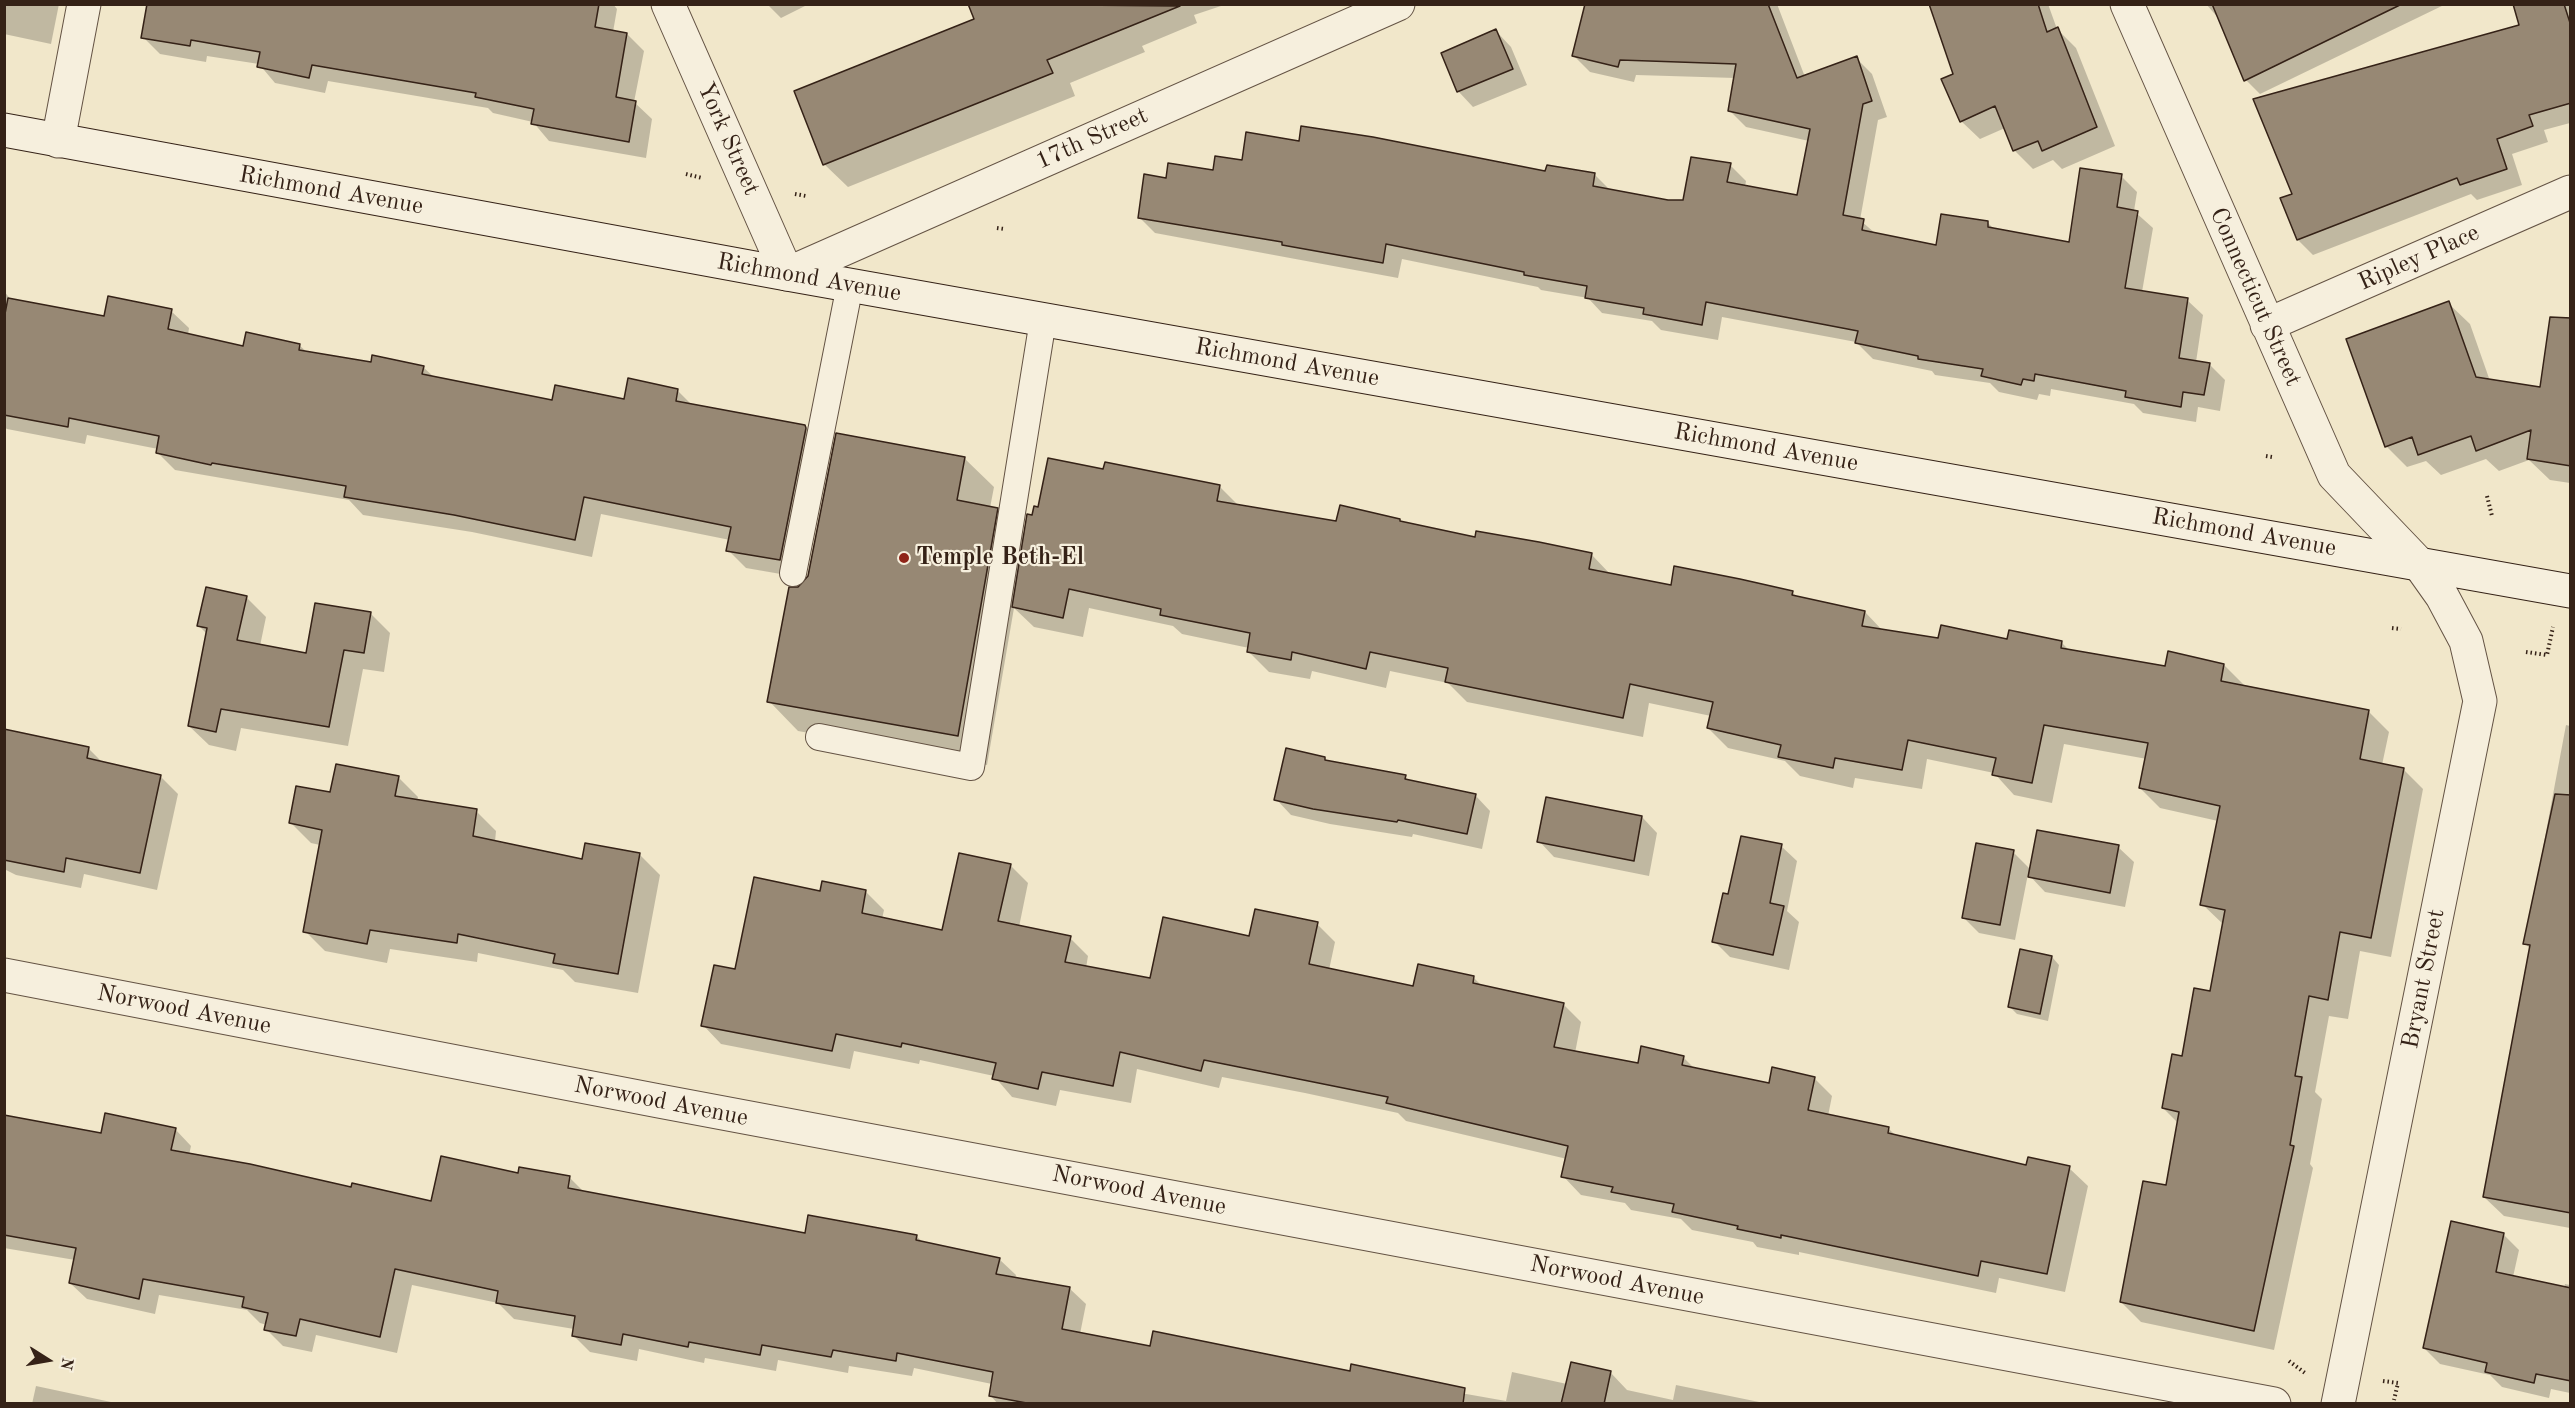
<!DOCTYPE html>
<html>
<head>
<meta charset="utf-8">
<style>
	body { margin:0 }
	#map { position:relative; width:2575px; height:1408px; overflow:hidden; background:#f1e7ca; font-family:"Old Standard TT",serif }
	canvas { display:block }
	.frame { position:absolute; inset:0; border:6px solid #352217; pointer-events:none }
	.north { position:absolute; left:18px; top:1330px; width:60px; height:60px; -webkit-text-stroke:4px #f6efdd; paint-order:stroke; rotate:101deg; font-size:16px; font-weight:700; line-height:24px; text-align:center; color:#352217 }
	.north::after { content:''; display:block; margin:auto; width:21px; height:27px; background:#352217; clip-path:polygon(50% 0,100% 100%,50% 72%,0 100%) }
</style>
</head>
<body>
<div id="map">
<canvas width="2575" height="1408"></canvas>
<div class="frame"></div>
<div class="north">N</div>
</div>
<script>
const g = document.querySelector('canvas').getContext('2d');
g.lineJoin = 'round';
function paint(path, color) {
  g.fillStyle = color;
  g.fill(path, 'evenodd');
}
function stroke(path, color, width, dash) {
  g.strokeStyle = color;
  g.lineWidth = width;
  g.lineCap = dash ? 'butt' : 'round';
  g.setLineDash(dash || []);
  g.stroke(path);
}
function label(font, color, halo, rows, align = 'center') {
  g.font = font + ' "Old Standard TT",serif';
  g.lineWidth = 4.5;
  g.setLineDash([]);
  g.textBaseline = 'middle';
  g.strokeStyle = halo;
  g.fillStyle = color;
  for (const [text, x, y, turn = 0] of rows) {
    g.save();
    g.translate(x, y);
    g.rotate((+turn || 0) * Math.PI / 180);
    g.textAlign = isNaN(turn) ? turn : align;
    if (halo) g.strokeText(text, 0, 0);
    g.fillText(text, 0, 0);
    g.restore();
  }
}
const shadow = new Path2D(`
	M 4,4 L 59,4 L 51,44 L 4,34 Z
	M 149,4 L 613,4 L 617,9 L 613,32 L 627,34 L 644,51 L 634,102 L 652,119 L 646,158 L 549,141 L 533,122 L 493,113 L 488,108 L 328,81 L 325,93 L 275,83 L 259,64 L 207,56 L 206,62 L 160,54 L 143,37 Z
	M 767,4 L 809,4 L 781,18 Z
	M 969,4 L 1227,4 L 1194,15 L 1197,23 L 1142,46 L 1145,52 L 1070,83 L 1075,96 L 848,187 L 824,164 L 976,20 Z
	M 1586,4 L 1777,4 L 1805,77 L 1856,58 L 1872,74 L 1887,117 L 1878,120 L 1860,220 L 1876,234 L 1937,247 L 1988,223 L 1994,229 L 2070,244 L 2121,176 L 2137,192 L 2134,211 L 2153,228 L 2142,292 L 2187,300 L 2203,315 L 2196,362 L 2209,364 L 2225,380 L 2220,411 L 2198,407 L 2196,422 L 2143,413 L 2134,404 L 2051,389 L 2050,396 L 2039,394 L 2037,400 L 1999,392 L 1990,383 L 1935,375 L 1932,371 L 1873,359 L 1856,342 L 1722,317 L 1718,340 L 1661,330 L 1652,321 L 1602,313 L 1588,298 L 1541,290 L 1538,287 L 1402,259 L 1398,278 L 1155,233 L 1139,217 L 1167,180 L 1214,172 L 1300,142 L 1546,173 L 1548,166 L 1595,175 L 1611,191 L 1668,201 L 1685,202 L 1730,165 L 1746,181 L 1745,187 L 1798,197 L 1809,141 L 1746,127 L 1730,111 L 1735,78 L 1636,75 L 1634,82 L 1590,72 L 1574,56 Z
	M 1930,4 L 2048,4 L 2057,29 L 2076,48 L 2115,146 L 2062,169 L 2053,160 L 2033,169 L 2014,150 L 2005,128 L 1980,139 L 1961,121 L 1955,75 Z
	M 2206,4 L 2446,4 L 2260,94 L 2246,80 L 2220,20 Z
	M 2546,4 L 2570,4 L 2570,123 L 2544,130 L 2548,142 L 2512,154 L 2522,185 L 2477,200 L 2471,194 L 2313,255 L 2298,240 L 2294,195 Z
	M 1496,31 L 1511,47 L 1527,85 L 1473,107 L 1458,91 Z
	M 4,291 L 11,300 L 105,318 L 171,311 L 189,328 L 188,335 L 244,348 L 299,345 L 308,353 L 372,364 L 423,367 L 435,378 L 553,402 L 625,401 L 678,391 L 693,406 L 804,426 L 822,444 L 798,577 L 746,568 L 728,550 L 730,540 L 601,514 L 592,557 L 472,532 L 363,515 L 349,500 L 175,470 L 157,452 L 158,449 L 87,435 L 85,444 L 7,429 L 4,427 Z
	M 2448,303 L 2470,324 L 2490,381 L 2541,389 L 2570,364 L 2570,483 L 2550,480 L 2529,460 L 2499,471 L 2486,459 L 2441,475 L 2426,461 L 2407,467 L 2386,446 Z
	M 964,458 L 994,487 L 990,508 L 997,509 L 1025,537 L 1040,508 L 1105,471 L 1219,486 L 1239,506 L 1338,522 L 1399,520 L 1403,523 L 1476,538 L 1591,554 L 1611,575 L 1672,586 L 1792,592 L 1798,598 L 1865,612 L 1883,631 L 1939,640 L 2061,642 L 2070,651 L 2166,667 L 2224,665 L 2244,685 L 2368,711 L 2389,732 L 2382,765 L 2403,769 L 2423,789 L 2391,957 L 2360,951 L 2348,1019 L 2329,1016 L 2315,1092 L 2322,1099 L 2310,1164 L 2313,1168 L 2274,1350 L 2141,1322 L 2121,1302 L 2167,1187 L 2179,1124 L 2163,1108 L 2211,993 L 2224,925 L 2202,904 L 2218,821 L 2160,808 L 2140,788 L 2147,759 L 2064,744 L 2052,803 L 2014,795 L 1994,773 L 1927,759 L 1922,789 L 1855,778 L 1853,788 L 1800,776 L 1785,761 L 1728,748 L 1708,728 L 1711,716 L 1649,703 L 1643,737 L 1467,702 L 1448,683 L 1390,671 L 1386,688 L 1312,671 L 1310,679 L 1269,672 L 1249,652 L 1249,648 L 1182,634 L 1173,626 L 1089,608 L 1083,637 L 1034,627 L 1014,608 L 987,765 L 798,731 L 769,701 L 799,588 Z
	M 207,588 L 247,598 L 266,617 L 260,646 L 307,655 L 370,613 L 390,633 L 384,672 L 363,669 L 348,746 L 241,728 L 236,751 L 209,745 L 189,726 L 207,634 L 199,626 Z
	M 2566,725 L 2570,726 L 2570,1228 L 2504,1216 L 2484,1197 L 2531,949 L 2525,944 Z
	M 4,731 L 88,748 L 104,764 L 160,776 L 178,794 L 157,890 L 84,874 L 81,888 L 16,875 L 4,869 Z
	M 1324,759 L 1328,763 L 1405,777 L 1410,781 L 1475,795 L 1490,811 L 1482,849 L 1413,834 L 1412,837 L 1330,824 L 1291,815 L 1276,799 Z
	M 398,777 L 418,797 L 417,801 L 476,811 L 496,831 L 495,842 L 584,861 L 640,855 L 660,875 L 638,993 L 575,982 L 563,970 L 478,953 L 477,962 L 390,949 L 387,963 L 325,951 L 305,931 L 320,845 L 311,843 L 291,823 L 331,794 Z
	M 1642,817 L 1657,833 L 1649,876 L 1554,857 L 1539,841 Z
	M 1781,846 L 1797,861 L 1787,911 L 1799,922 L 1789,970 L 1730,957 L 1714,941 Z
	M 2118,847 L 2134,862 L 2125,907 L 2045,892 L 2028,874 L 2015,940 L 1979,933 L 1963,917 L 2013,852 L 2031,870 Z
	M 1010,865 L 1028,883 L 1019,927 L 1070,938 L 1088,956 L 1086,968 L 1151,980 L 1250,938 L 1317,924 L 1335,942 L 1329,970 L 1414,988 L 1474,978 L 1483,987 L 1563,1004 L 1581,1022 L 1575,1053 L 1639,1065 L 1683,1057 L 1696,1070 L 1770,1085 L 1814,1078 L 1832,1096 L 1828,1116 L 1888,1128 L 1897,1137 L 2027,1167 L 2069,1168 L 2088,1186 L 2065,1292 L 1999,1278 L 1996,1293 L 1799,1252 L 1799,1255 L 1757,1247 L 1753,1242 L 1692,1230 L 1681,1219 L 1631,1210 L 1625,1203 L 1581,1195 L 1563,1176 L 1567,1159 L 1406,1121 L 1398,1113 L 1305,1093 L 1222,1077 L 1219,1088 L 1137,1069 L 1131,1103 L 1060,1090 L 1056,1106 L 1012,1097 L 994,1076 L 920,1060 L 919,1064 L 854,1051 L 850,1069 L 721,1044 L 703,1025 L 736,971 L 821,893 L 823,882 L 866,892 L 884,910 L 882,919 L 944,932 Z
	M 2052,957 L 2059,965 L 2048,1021 L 2017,1014 L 2010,1007 Z
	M 4,1116 L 102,1135 L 175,1129 L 191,1146 L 189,1155 L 352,1189 L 432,1203 L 519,1175 L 520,1169 L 570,1178 L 584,1192 L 806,1235 L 916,1236 L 924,1243 L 999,1259 L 1016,1275 L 1015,1279 L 1069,1288 L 1086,1304 L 1080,1334 L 1152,1347 L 1421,1386 L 1506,1401 L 1512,1372 L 1567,1384 L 1610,1372 L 1627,1390 L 1673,1400 L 1676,1385 L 1769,1404 L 998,1404 L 990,1395 L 992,1384 L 914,1368 L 912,1376 L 849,1366 L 848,1373 L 778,1360 L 776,1371 L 705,1358 L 704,1363 L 639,1349 L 637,1361 L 590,1352 L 573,1335 L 574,1329 L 514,1319 L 498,1303 L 412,1285 L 397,1353 L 316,1335 L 312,1352 L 283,1346 L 266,1329 L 267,1325 L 260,1323 L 247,1310 L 159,1295 L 155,1314 L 87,1299 L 70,1283 L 75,1260 L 4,1248 Z
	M 2504,1235 L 2519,1250 L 2513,1277 L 2564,1288 L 2565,1284 L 2570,1285 L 2570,1393 L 2551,1389 L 2549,1398 L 2502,1387 L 2490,1375 L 2440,1364 L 2424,1348 Z
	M 36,1386 L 111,1402 L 113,1404 L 32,1404 Z`);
const building = new Path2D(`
	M 147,4 L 599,4 L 595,27 L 627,33 L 616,97 L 636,101 L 629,142 L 531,124 L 534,109 L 475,97 L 476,93 L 312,65 L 309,78 L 257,67 L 260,52 L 191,40 L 190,46 L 141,38 Z
	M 968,4 L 1180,6 L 1047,60 L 1053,73 L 823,165 L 794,91 L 974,19 Z
	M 1585,4 L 1768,4 L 1797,78 L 1857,56 L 1872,101 L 1863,104 L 1843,215 L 1864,219 L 1862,230 L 1936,245 L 1941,214 L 1988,221 L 1988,227 L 2069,242 L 2080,168 L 2122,174 L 2117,207 L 2138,211 L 2125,288 L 2188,298 L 2179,358 L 2210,363 L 2204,395 L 2183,392 L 2181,407 L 2125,397 L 2126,391 L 2035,374 L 2034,381 L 2023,379 L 2021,385 L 1981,376 L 1983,369 L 1918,359 L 1918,356 L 1855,343 L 1858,331 L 1706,302 L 1702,325 L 1643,314 L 1644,308 L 1585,298 L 1587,286 L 1524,275 L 1524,272 L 1386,244 L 1383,263 L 1282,245 L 1282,242 L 1138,218 L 1144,174 L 1166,178 L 1168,163 L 1213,170 L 1215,156 L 1242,160 L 1246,132 L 1299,141 L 1301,126 L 1373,137 L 1545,171 L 1547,165 L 1595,173 L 1593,186 L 1668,200 L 1683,200 L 1691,157 L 1731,163 L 1727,182 L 1797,195 L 1810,129 L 1728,111 L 1736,64 L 1620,60 L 1618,67 L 1572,56 Z
	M 1929,4 L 2038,4 L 2047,32 L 2058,27 L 2097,127 L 2042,151 L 2038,141 L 2013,151 L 1995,106 L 1960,122 L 1941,79 L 1953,74 Z
	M 2212,4 L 2402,4 L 2244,81 Z
	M 2513,4 L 2564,4 L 2571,26 L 2571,103 L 2529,115 L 2533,126 L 2497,139 L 2507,169 L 2460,185 L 2457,178 L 2297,240 L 2280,198 L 2292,194 L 2253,99 L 2519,25 Z
	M 1496,29 L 1513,69 L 1457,92 L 1441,53 Z
	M 108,296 L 172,309 L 168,329 L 243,346 L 246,332 L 300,344 L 299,350 L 371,362 L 372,355 L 424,366 L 422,374 L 552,400 L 555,385 L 624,399 L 628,378 L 678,389 L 676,401 L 805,425 L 806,428 L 780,560 L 726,551 L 731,527 L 584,497 L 575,540 L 454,515 L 344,497 L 346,486 L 212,463 L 211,465 L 156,453 L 159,436 L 69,418 L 68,427 L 4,415 L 4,319 L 8,298 L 104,316 Z
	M 2449,301 L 2476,377 L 2540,387 L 2550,317 L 2571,318 L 2571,466 L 2527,459 L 2531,430 L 2476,451 L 2471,436 L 2418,455 L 2412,437 L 2385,447 L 2346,339 Z
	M 836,433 L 965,457 L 957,500 L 998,508 L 958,736 L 767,702 L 789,587 L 798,587 L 808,576 Z
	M 1048,458 L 1103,469 L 1105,462 L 1220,485 L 1217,501 L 1336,521 L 1340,505 L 1400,519 L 1400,521 L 1475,537 L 1476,531 L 1539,542 L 1592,553 L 1589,569 L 1671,585 L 1674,566 L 1740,579 L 1793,591 L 1792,595 L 1865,611 L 1862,626 L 1938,638 L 1941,625 L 2007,639 L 2009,630 L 2062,641 L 2061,648 L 2165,666 L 2168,651 L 2224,664 L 2221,681 L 2369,710 L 2360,759 L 2404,768 L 2371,938 L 2340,932 L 2328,1000 L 2309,996 L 2295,1076 L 2302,1077 L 2290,1145 L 2294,1146 L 2254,1331 L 2120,1302 L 2143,1181 L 2166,1185 L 2179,1112 L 2162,1108 L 2172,1054 L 2182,1056 L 2194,988 L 2210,991 L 2225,910 L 2200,905 L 2220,806 L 2139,788 L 2148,743 L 2044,725 L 2032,783 L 1992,775 L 1996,758 L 1908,740 L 1902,770 L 1835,758 L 1833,768 L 1778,757 L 1781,745 L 1707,728 L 1713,702 L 1630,684 L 1623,718 L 1445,682 L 1448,668 L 1370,652 L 1366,669 L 1292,652 L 1291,660 L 1247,652 L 1250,633 L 1160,615 L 1161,609 L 1069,589 L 1063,618 L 1012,607 L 1027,514 L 1032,515 L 1034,506 L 1038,507 Z
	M 206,587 L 247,596 L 237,640 L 306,653 L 315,603 L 371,612 L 364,653 L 344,650 L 329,727 L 221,709 L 216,732 L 188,726 L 207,628 L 197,626 Z
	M 4,729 L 89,747 L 87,758 L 161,775 L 140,873 L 66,858 L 64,872 L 4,860 Z
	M 1286,748 L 1325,757 L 1325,760 L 1406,775 L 1405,779 L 1476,794 L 1467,834 L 1398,820 L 1397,822 L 1313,809 L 1274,800 Z
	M 336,764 L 399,776 L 395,796 L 477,809 L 473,836 L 582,859 L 585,843 L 640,853 L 618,974 L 553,963 L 555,954 L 458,934 L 457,943 L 370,930 L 367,944 L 303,932 L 322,830 L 289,823 L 296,786 L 330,792 Z
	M 2555,794 L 2571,795 L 2571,1213 L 2483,1197 L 2530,945 L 2523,944 Z
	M 1546,797 L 1642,816 L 1634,861 L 1537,842 Z
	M 2037,830 L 2119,845 L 2110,893 L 2028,877 Z
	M 1741,836 L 1782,844 L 1770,903 L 1784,906 L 1773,955 L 1712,942 L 1723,893 L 1728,894 Z
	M 1976,843 L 2014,850 L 2000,925 L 1962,918 Z
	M 959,853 L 1011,864 L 998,921 L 1071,936 L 1065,962 L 1150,978 L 1163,917 L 1249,936 L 1255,909 L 1318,922 L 1309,964 L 1413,986 L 1418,964 L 1474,976 L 1473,983 L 1564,1003 L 1554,1047 L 1638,1063 L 1641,1046 L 1684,1056 L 1682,1065 L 1769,1083 L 1772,1067 L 1815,1077 L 1808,1110 L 1889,1127 L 1888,1133 L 2026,1165 L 2028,1157 L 2070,1166 L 2047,1274 L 1981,1261 L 1978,1276 L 1781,1235 L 1781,1238 L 1737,1229 L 1738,1226 L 1672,1212 L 1674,1204 L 1611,1192 L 1613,1187 L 1561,1177 L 1568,1146 L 1386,1103 L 1388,1097 L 1204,1060 L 1201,1071 L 1120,1052 L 1113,1086 L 1042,1072 L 1038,1089 L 992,1079 L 996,1063 L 902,1043 L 901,1047 L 836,1034 L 832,1051 L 701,1026 L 714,965 L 735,969 L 754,877 L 820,891 L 822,881 L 866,890 L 862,913 L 942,930 Z
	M 2020,949 L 2052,956 L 2040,1014 L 2008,1007 Z
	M 105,1113 L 176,1128 L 171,1150 L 250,1164 L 351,1187 L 352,1183 L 431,1201 L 441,1156 L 518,1173 L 519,1167 L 570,1176 L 568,1188 L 805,1233 L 808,1215 L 917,1235 L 916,1240 L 1000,1258 L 996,1274 L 1070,1287 L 1062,1329 L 1150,1346 L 1153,1331 L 1350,1371 L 1351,1364 L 1465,1388 L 1463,1404 L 1032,1404 L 989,1396 L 993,1372 L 897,1353 L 896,1361 L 833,1350 L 831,1357 L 762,1345 L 760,1355 L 689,1342 L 688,1347 L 623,1334 L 621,1345 L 572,1336 L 575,1316 L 496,1303 L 498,1291 L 395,1269 L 380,1337 L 300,1319 L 296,1336 L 264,1330 L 268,1313 L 242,1307 L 244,1297 L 143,1279 L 139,1299 L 69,1283 L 76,1248 L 4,1235 L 4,1115 L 101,1133 Z
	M 2451,1221 L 2504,1233 L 2496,1272 L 2571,1288 L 2571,1381 L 2536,1374 L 2534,1383 L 2485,1372 L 2487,1363 L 2423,1348 Z
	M 1571,1362 L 1611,1371 L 1604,1404 L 1561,1404 Z`);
const path = new Path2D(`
	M 686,174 L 702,178
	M 795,194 L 806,196
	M 997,228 L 1004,229
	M 2266,456 L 2272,457
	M 2487,496 L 2492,516
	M 2392,628 L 2401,629
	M 2526,652 L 2547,655 L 2553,627
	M 2289,1361 L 2305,1373
	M 2383,1381 L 2398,1383 L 2394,1400`);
const lane = new Path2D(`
	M 793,573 L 850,285
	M 819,737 L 971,767 L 1043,320`);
const street = new Path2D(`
	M 668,4 L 787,274 L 1398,4
	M 2127,4 L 2334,475 L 2420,565 L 2442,596 L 2466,641 L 2480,701 L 2338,1404
	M 58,141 L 84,4
	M 2267,325 L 2570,192
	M 4,975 L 659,1101 L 2274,1404`);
const secondary = new Path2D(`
	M 4,130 L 787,274 L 2570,591`);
const markers = [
	[904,558,6,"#8f2418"]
];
const streetNames = [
	["York Street",728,139,66],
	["17th Street",1092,139,-24],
	["Richmond Avenue",331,191,10],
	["Ripley Place",2419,258,-24],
	["Richmond Avenue",809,278,10],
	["Connecticut Street",2255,297,66],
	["Richmond Avenue",1287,363,10],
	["Richmond Avenue",1766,448,10],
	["Richmond Avenue",2244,533,10],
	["Bryant Street",2424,979,-79],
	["Norwood Avenue",184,1010,11],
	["Norwood Avenue",661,1102,11],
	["Norwood Avenue",1139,1191,11],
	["Norwood Avenue",1617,1281,11]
];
const poiNames = [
	["Temple Beth-El",916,558]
];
paint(shadow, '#0003');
paint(building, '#978874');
stroke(building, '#352217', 1.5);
stroke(lane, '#645344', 28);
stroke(street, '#645344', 35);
stroke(secondary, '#352217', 35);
stroke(path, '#352217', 4, [1.5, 3]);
stroke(lane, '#f6efdd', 26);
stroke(street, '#f6efdd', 33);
stroke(secondary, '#f6efdd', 33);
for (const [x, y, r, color] of markers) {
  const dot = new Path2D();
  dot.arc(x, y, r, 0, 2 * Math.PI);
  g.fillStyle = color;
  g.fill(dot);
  stroke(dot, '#f6efdd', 2);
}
label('24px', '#352217', '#f6efdd', streetNames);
label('bold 24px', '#352217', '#f6efdd', poiNames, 'left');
</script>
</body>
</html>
